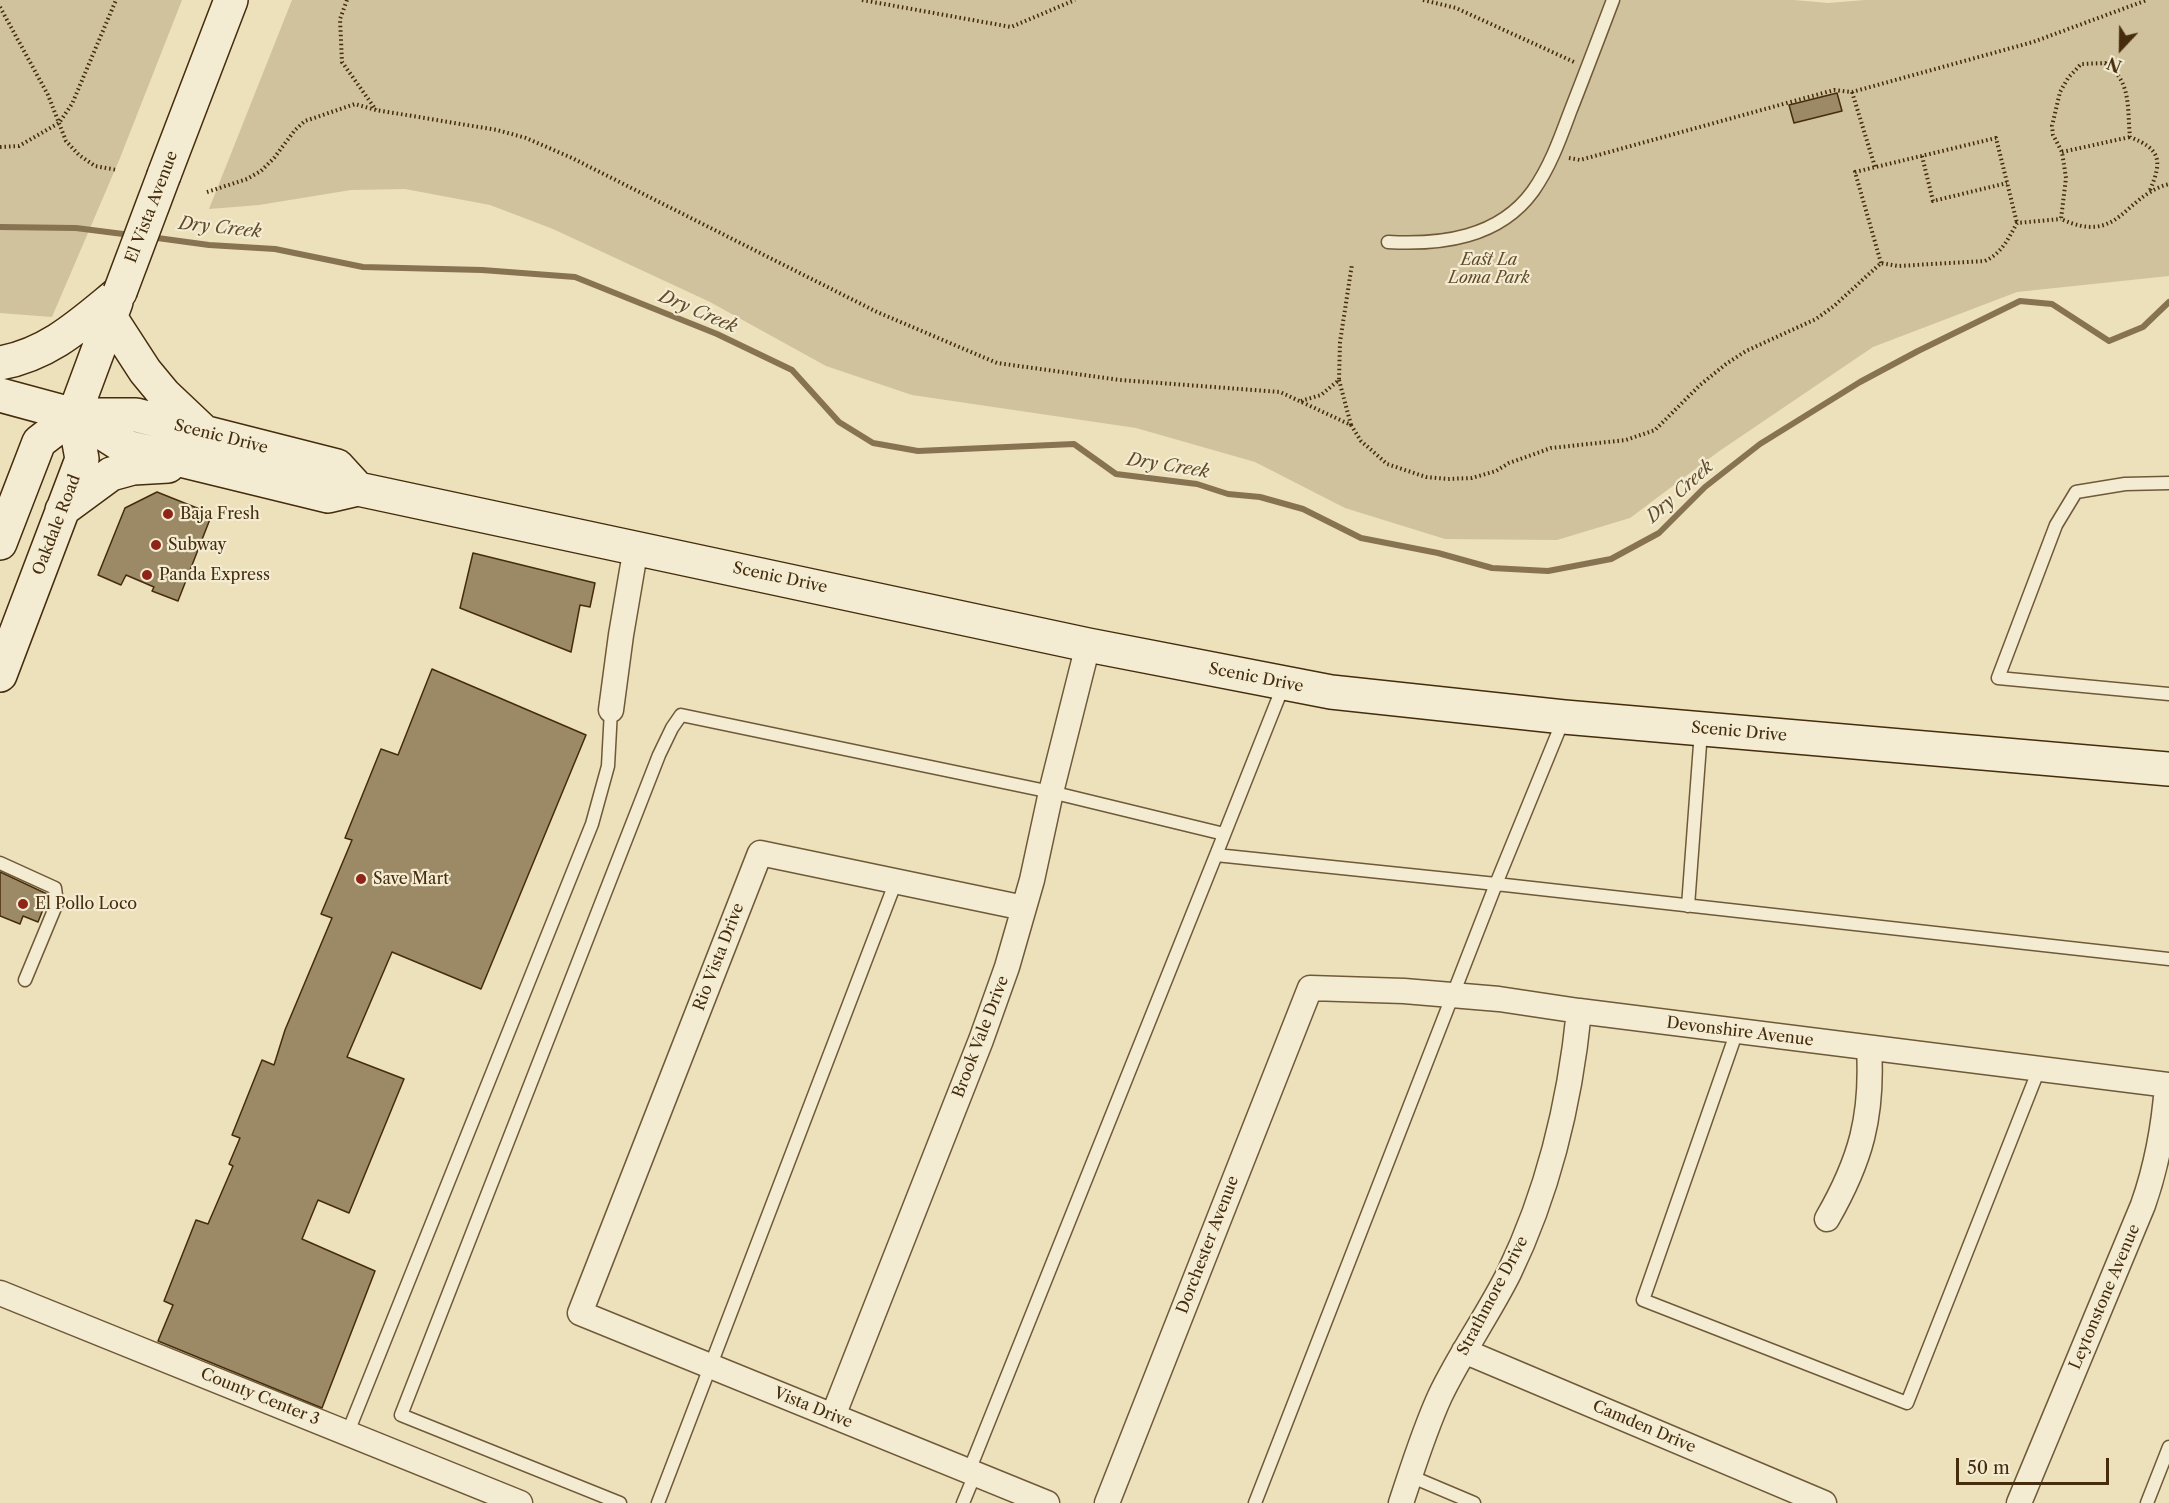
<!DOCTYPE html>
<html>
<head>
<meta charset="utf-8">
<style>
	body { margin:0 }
	#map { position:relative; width:2169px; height:1503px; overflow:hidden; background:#ece1ba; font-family:"Libre Caslon Text",serif }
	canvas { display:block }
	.north { position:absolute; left:2091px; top:18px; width:60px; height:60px; -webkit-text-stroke:4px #f3ecd2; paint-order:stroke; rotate:202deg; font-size:16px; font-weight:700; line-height:24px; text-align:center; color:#452c0c }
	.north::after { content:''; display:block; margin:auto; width:21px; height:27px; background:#452c0c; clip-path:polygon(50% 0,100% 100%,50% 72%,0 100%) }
	.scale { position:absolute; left:1956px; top:1458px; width:153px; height:27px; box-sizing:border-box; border:3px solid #452c0c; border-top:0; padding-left:8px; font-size:18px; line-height:21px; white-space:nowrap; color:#452c0c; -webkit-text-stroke:4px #f3ecd2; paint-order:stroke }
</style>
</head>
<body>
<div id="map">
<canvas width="2169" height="1503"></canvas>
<div class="north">N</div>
<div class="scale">50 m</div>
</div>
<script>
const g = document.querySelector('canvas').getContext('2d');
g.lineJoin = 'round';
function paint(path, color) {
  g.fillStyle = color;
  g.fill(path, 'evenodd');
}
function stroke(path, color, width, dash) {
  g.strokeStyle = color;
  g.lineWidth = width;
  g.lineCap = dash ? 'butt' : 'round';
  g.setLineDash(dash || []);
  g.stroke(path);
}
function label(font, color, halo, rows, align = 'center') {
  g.font = font + ' "Libre Caslon Text",serif';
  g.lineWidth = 4.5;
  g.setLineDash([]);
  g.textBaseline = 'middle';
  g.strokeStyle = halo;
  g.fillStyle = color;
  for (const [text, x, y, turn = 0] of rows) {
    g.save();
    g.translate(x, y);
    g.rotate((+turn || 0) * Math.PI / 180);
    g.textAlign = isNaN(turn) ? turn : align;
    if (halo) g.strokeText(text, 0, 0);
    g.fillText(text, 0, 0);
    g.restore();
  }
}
const green = new Path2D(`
	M 0,0 L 182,0 L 120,158 L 52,317 L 0,313 Z
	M 292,0 L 1794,0 L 1828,3 L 1865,0 L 2169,0 L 2169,276 L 2017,292 L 1873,347 L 1718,452 L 1630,518 L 1557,540 L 1445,539 L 1345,508 L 1255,462 L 1136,428 L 912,395 L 826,366 L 710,302 L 553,229 L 490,205 L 405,189 L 351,190 L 259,205 L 209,209 Z`);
const stream = new Path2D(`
	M 0,227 L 76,228 L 131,235
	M 150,237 L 209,245 L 275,249 L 363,267 L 482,270 L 575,277 L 717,334 L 792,370 L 839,422 L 873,443 L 918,451 L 1074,444 L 1116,474 L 1197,484 L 1228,494 L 1260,497 L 1303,509 L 1361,538 L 1438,553 L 1492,568 L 1548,571 L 1611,559 L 1659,533 L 1705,487 L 1760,444 L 1860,382 L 1918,351 L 2020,301 L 2052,304 L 2109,341 L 2143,327 L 2169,302`);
const building = new Path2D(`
	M 1837,93 L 1842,111 L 1794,123 L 1789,105 Z
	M 157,492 L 212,514 L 178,601 L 152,591 L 154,587 L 126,575 L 121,585 L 98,575 L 125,508 Z
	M 473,553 L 595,583 L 590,607 L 580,605 L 571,652 L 460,608 Z
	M 432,669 L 586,735 L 481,989 L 392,952 L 347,1057 L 404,1079 L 349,1213 L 318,1200 L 302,1239 L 375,1271 L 322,1408 L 158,1341 L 173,1305 L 164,1301 L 196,1220 L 208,1224 L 233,1166 L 229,1164 L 240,1138 L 232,1135 L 262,1060 L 274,1065 L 285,1030 L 332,918 L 321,914 L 352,840 L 345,838 L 381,749 L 398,755 Z
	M 0,872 L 47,894 L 48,897 L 38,922 L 23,916 L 20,924 L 0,916 Z`);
const path = new Path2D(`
	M 347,0 L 340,19 L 342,62 L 376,110
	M 862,0 L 1011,27 L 1075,0
	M 1423,0 L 1456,8 L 1574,62
	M 0,7 L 48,95 L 66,141 L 79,155 L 95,166 L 117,170
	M 1852,92 L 1875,167
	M 0,147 L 19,146 L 59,123 L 72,104 L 116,0
	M 2062,152 L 2130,137
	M 1922,156 L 1933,201 L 2007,183
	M 1569,158 L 1580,160 L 1834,90 L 1852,92 L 2033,42 L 2147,0
	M 2150,190 C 2163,160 2160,149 2130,137 C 2127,108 2132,81 2105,63 L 2081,64 L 2068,78 L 2060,92 L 2052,126 L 2053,135 L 2062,152 L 2066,178 L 2061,219 C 2120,246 2123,196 2169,184
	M 207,192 L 247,179 L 261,171 L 274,158 L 295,130 L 305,121 L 355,104 L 376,110 L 497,130 L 526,138 L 572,158 L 877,312 L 997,363 L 1120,380 L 1280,392 L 1351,425 L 1361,441 L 1387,464 L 1426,477 L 1448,479 L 1472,478 L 1496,471 L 1509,463 L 1551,448 L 1626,440 L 1655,430 L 1700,385 L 1726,364 L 1746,351 L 1816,319 L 1834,306 L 1881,263 L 1898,266 L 1985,261 C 2002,253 2008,239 2017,223 L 2061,219
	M 1881,263 L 1855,172 L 1996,138 L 2017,223
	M 1339,380 L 1351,425
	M 1301,401 L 1321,395 L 1339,380 L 1340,342 L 1352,264`);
const lane = new Path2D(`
	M 1388,242 C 1441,245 1499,238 1533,191 C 1550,167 1560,139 1570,112 C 1585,74 1599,37 1613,0
	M 2169,483 L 2125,484 L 2076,492 L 2056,525 L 1998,678 L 2169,694
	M 1284,684 L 1216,855 L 1496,884 L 1564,718
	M 0,863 L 55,888 L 57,903 L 25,980
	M 1688,906 L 1701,731
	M 1737,1031 L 1643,1300 L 1907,1403 L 2039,1069
	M 348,1432 L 592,824 L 608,766 L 611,710
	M 969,1471 L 1216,855
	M 1410,1476 L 1474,1503
	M 620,1503 L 401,1415 L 659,755 L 672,728 L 681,715 L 1051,792 L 1224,834
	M 658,1503 L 896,881
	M 963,1503 L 975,1474
	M 1255,1503 L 1496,884 L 2169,959
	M 2147,1503 L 2169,1447`);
const street = new Path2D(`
	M 611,710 L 621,635 L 636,547
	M 1024,908 L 760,853 L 580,1313 L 1047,1503
	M 1827,1219 C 1861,1160 1873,1116 1869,1048
	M 0,1293 L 520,1503
	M 1464,1351 L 1824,1503
	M 833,1416 L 981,1040 L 1007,967 L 1032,880 L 1051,792 L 1088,645
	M 1107,1503 L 1310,988 L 1404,991 L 1499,999 L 1579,1011 L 2169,1085
	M 1401,1503 C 1413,1467 1424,1431 1440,1396 C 1460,1354 1488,1315 1509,1273 C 1549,1190 1570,1103 1579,1011
	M 2019,1503 L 2143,1205 C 2157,1165 2164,1127 2167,1085`);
const secondary = new Path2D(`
	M 164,175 L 231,0
	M 110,317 L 145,371 L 164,394 L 201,429
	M 0,363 C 50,354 82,323 120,292
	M 0,395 L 74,415 L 136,415 L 337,466 L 358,489
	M 74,415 L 123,446 L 328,496 L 358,489 L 1088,645 L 1331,692 L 1564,717 L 2169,769
	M 74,415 L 116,302
	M 62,510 L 111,474 L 133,468 L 168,466
	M 0,543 L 39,442 L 74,415
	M 0,675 L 82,459 L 74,415`);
const secondaryBridge = new Path2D(`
	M 120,292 L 164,175`);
const markers = [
	[168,514,6,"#8f2418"],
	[156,545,6,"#8f2418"],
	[147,575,6,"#8f2418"],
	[361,879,6,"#8f2418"],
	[23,904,6,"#8f2418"]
];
const streetNames = [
	["El Vista Avenue",152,207,-69],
	["Scenic Drive",221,437,14],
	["Oakdale Road",57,525,-69],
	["Scenic Drive",780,578,12],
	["Scenic Drive",1256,678,11],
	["Scenic Drive",1739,732,5],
	["Rio Vista Drive",719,957,-69],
	["Devonshire Avenue",1740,1032,7],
	["Brook Vale Drive",981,1037,-69],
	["Dorchester Avenue",1208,1245,-69],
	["Strathmore Drive",1493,1296,-62],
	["Leytonstone Avenue",2105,1297,-67],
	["County Center 3",260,1397,22],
	["Vista Drive",813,1408,22],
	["Camden Drive",1644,1427,23]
];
const parkNames = [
	["East La",1489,260],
	["Loma Park",1489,278]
];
const poiNames = [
	["Baja Fresh",180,514],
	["Subway",168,545],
	["Panda Express",159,575],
	["Save Mart",373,879],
	["El Pollo Loco",35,904]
];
const waterNames = [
	["Dry Creek",220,228,6],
	["Dry Creek",698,312,23],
	["Dry Creek",1168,466,9],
	["Dry Creek",1680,492,-42]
];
paint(green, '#d0c29c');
stroke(stream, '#877351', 6);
paint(building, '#9c8a66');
stroke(building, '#452c0c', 1.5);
stroke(lane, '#6f5938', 15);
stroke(street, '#6f5938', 27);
stroke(secondary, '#452c0c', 36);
stroke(path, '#452c0c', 4, [1.5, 3]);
stroke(lane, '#f3ecd2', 12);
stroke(street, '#f3ecd2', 24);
stroke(secondary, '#f3ecd2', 33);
stroke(secondaryBridge, '#452c0c', 36, []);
stroke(secondaryBridge, '#f3ecd2', 33);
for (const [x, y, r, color] of markers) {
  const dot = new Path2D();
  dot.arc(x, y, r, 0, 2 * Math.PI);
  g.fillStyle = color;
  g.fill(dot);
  stroke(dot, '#f3ecd2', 2);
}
label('16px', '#452c0c', '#f3ecd2', streetNames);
label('italic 16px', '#614a29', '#f3ecd2', parkNames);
label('16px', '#452c0c', '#f3ecd2', poiNames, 'left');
label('italic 18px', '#604a29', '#f3ecd2', waterNames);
</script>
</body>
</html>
